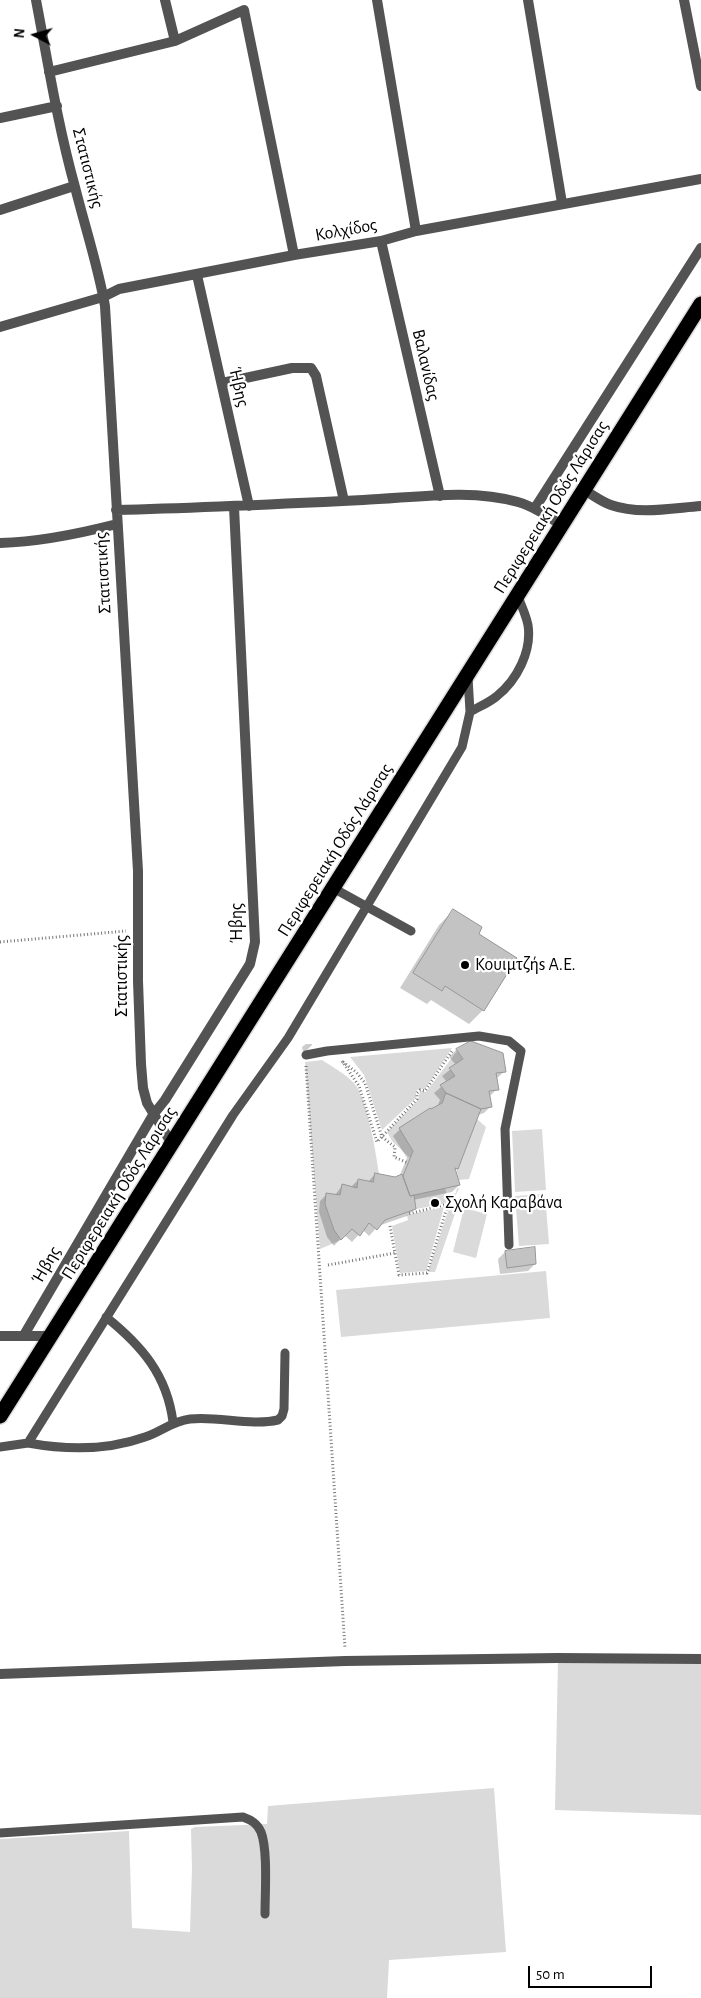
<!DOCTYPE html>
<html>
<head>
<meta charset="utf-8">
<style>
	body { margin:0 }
	#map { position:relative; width:701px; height:1998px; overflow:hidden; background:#fff; font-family:"Alegreya Sans",sans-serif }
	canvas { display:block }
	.north { position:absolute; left:10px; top:10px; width:50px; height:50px; -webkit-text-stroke:4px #fff; paint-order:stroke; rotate:276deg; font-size:14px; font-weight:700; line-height:20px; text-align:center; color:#000 }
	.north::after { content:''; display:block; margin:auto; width:18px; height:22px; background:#000; clip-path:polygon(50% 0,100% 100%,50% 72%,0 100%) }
	.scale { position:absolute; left:528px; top:1966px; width:124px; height:22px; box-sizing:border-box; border:2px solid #000; border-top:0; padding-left:6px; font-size:15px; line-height:18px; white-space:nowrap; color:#000; -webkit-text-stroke:4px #fff; paint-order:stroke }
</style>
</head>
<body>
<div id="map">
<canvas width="701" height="1998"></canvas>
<div class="north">N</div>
<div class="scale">50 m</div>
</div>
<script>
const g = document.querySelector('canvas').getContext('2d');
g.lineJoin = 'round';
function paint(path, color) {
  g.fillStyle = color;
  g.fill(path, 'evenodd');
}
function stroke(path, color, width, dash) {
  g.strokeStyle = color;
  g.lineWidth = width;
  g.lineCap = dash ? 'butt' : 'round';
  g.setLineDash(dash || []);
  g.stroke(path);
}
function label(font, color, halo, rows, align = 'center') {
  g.font = font + ' "Alegreya Sans",sans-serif';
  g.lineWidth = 4.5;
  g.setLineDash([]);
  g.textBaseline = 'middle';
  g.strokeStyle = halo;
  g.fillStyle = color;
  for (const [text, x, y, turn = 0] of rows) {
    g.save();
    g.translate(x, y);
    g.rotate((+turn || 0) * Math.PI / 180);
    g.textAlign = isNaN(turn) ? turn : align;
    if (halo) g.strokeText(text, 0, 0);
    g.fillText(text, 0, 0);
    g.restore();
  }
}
const green = new Path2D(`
	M 452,1048 L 425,1089 L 419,1089 L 416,1091 L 416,1098 L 382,1130 L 364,1075 L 350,1057 Z
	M 457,1051 L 463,1059 L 449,1068 L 455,1076 L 442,1103 L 431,1109 L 429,1108 L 400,1128 L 413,1151 L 410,1158 L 392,1141 L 387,1132 L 418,1100 L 420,1091 L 426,1092 Z
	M 322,1060 C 333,1067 345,1074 354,1083 C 367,1098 376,1153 379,1174 L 375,1173 L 373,1182 L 358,1179 L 357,1188 L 340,1195 L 326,1193 C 325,1210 331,1226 341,1240 L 320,1249 L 305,1062 Z
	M 477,1119 L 486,1127 L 469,1179 L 459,1180 L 456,1168 L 458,1169 Z
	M 542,1129 L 546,1190 L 515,1192 L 512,1131 Z
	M 445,1188 L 447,1196 L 456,1193 L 457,1188 L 459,1189 L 452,1202 L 416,1209 L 414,1195 Z
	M 545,1194 L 549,1244 L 519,1246 L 515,1196 Z
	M 458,1205 L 435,1272 L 428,1272 L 449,1208 Z
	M 444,1207 L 426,1271 L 400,1273 L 392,1226 L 408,1220 L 407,1215 Z
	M 464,1208 L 487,1214 L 476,1258 L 453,1252 Z
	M 546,1271 L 550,1318 L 341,1337 L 336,1290 Z
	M 701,1658 L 701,1815 L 555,1810 L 558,1659 Z
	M 494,1788 L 506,1952 L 389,1960 L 387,1998 L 0,1998 L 0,1839 L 129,1831 L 132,1928 L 190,1932 L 192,1869 L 191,1829 L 195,1827 L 267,1824 L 268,1806 Z`);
const shadow = new Path2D(`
	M 453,911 L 477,934 L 483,1010 L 469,1024 L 431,1000 L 427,1004 L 400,988 L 439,925 Z
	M 471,1042 L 501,1054 L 505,1071 L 496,1079 L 497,1089 L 489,1097 L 491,1106 L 484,1113 L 478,1115 L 455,1170 L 459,1185 L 452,1192 L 413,1200 L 415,1209 L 407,1216 L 378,1226 L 369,1236 L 363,1230 L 352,1242 L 344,1235 L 334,1246 L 327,1237 L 319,1212 L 320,1201 L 327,1194 L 335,1195 L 342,1186 L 350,1188 L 358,1180 L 368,1182 L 375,1174 L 396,1179 L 399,1177 L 407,1158 L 393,1136 L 400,1129 L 437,1107 L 440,1100 L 434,1093 L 447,1082 L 442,1076 L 456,1065 L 449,1057 L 456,1050 Z
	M 306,1044 L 312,1044 L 312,1045 L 306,1051 L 303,1052 L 302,1047 Z
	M 505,1252 L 535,1264 L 528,1271 L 500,1274 L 498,1259 Z`);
const building = new Path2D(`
	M 453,909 L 482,927 L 479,934 L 517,958 L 484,1011 L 445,986 L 442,991 L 413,973 Z
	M 471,1041 L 503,1053 L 506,1072 L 496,1073 L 499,1090 L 489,1091 L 492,1107 L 481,1109 L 446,1093 L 440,1085 L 455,1076 L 449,1068 L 463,1059 L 456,1049 Z
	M 446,1093 L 481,1109 L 458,1169 L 455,1168 L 460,1185 L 410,1196 L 403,1176 L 413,1151 L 399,1128 L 430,1108 L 431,1109 L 442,1103 Z
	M 375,1173 L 395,1177 L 402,1174 L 410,1196 L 414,1195 L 416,1209 L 385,1220 L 377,1230 L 369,1223 L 360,1236 L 352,1229 L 341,1240 L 334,1230 L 325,1204 L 326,1193 L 340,1195 L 342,1184 L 357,1188 L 358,1179 L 373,1182 Z
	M 535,1247 L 536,1264 L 507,1268 L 505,1251 Z`);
const path = new Path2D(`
	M 0,942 L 126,931
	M 342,1061 L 359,1086 L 377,1142 L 417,1099 L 417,1093 L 420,1090 L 425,1091 L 452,1051
	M 343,1062 L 356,1072 L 365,1083 L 382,1137 L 395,1147 L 394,1157 L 408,1163
	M 306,1066 L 345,1648
	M 390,1226 L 399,1275 L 427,1273 L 448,1204 L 408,1214
	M 328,1265 L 395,1253`);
const lane = new Path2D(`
	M 470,712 C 478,707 489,703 497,696 C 517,680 532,651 528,625 C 526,615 521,604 517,595
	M 333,888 L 411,931
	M 306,1055 L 327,1051 L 479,1036 L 509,1041 L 521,1051 L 505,1129 L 509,1245
	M 106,1317 C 142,1346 167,1375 173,1422
	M 28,1443 C 67,1450 106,1451 145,1437 C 161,1432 172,1421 190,1419 C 218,1416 251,1426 278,1420 L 282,1416 L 284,1409 L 285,1353
	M 0,1447 L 28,1443 L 233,1115 L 288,1038 L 462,747 L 470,712 L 468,677
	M 0,1833 L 243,1817 C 251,1820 257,1823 261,1832 C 268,1850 265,1893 265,1914`);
const street = new Path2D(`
	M 36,0 C 48,63 58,126 75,187 C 85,227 98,266 105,306 L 138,871 L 138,981 L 141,1064 L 143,1088 L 147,1103 L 172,1144
	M 165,0 L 175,41
	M 377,0 L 416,231
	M 528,0 L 562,203
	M 684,0 L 701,86
	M 49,72 L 175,41 L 244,10 L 294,255
	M 0,118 L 57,106
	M 0,210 L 74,186
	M 381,241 L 440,496
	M 197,275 L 249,506
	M 0,327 L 103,297 L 119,289 L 294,255 L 381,241 L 416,231 L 701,179
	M 222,383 L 292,368 L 311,368 L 316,376 L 344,501
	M 584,490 C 593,495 602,502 611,505 C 639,515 673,508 701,506
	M 535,508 L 701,248
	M 116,510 C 198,508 281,504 363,500 C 413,498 469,488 518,502 C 534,506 548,517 562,525
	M 0,543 C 40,542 78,534 117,524
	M 24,1335 L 153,1115 L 165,1100 L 250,964 L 255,942 L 234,507
	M 0,1336 L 51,1336
	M 0,1674 L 345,1661 L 557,1658 L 701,1659`);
const highway = new Path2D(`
	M 0,1416 L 701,304`);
const markers = [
	[465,965,5,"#000"],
	[435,1203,5,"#000"]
];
const streetNames = [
	["Στατιστικής",88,168,76],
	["Κολχίδος",346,230,-10],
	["Βαλανίδας",426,365,77],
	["Ήβης",239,387,77],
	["Περιφερειακή Οδός Λάρισας",551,507,-58],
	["Στατιστικής",103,573,-93],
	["Περιφερειακή Οδός Λάρισας",335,850,-58],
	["Ήβης",237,923,-90],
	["Στατιστικής",122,976,-90],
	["Περιφερειακή Οδός Λάρισας",119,1193,-58],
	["Ήβης",46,1265,-60]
];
const poiNames = [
	["Κουιμτζήs Α.Ε.",475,965],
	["Σχολή Καραβάνα",445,1203]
];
paint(green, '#dadada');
paint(shadow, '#0003');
paint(building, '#c3c3c3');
stroke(building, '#979797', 1);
stroke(highway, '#dbdbdb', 18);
stroke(path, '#757575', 3, [1, 2.5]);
stroke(lane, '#535353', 9);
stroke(street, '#535353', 10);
stroke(highway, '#000', 15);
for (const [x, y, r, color] of markers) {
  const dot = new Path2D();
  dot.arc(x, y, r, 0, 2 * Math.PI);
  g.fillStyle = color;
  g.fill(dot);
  stroke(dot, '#fff', 2);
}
label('18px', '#000', '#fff', streetNames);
label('18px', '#000', '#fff', poiNames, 'left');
</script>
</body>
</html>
